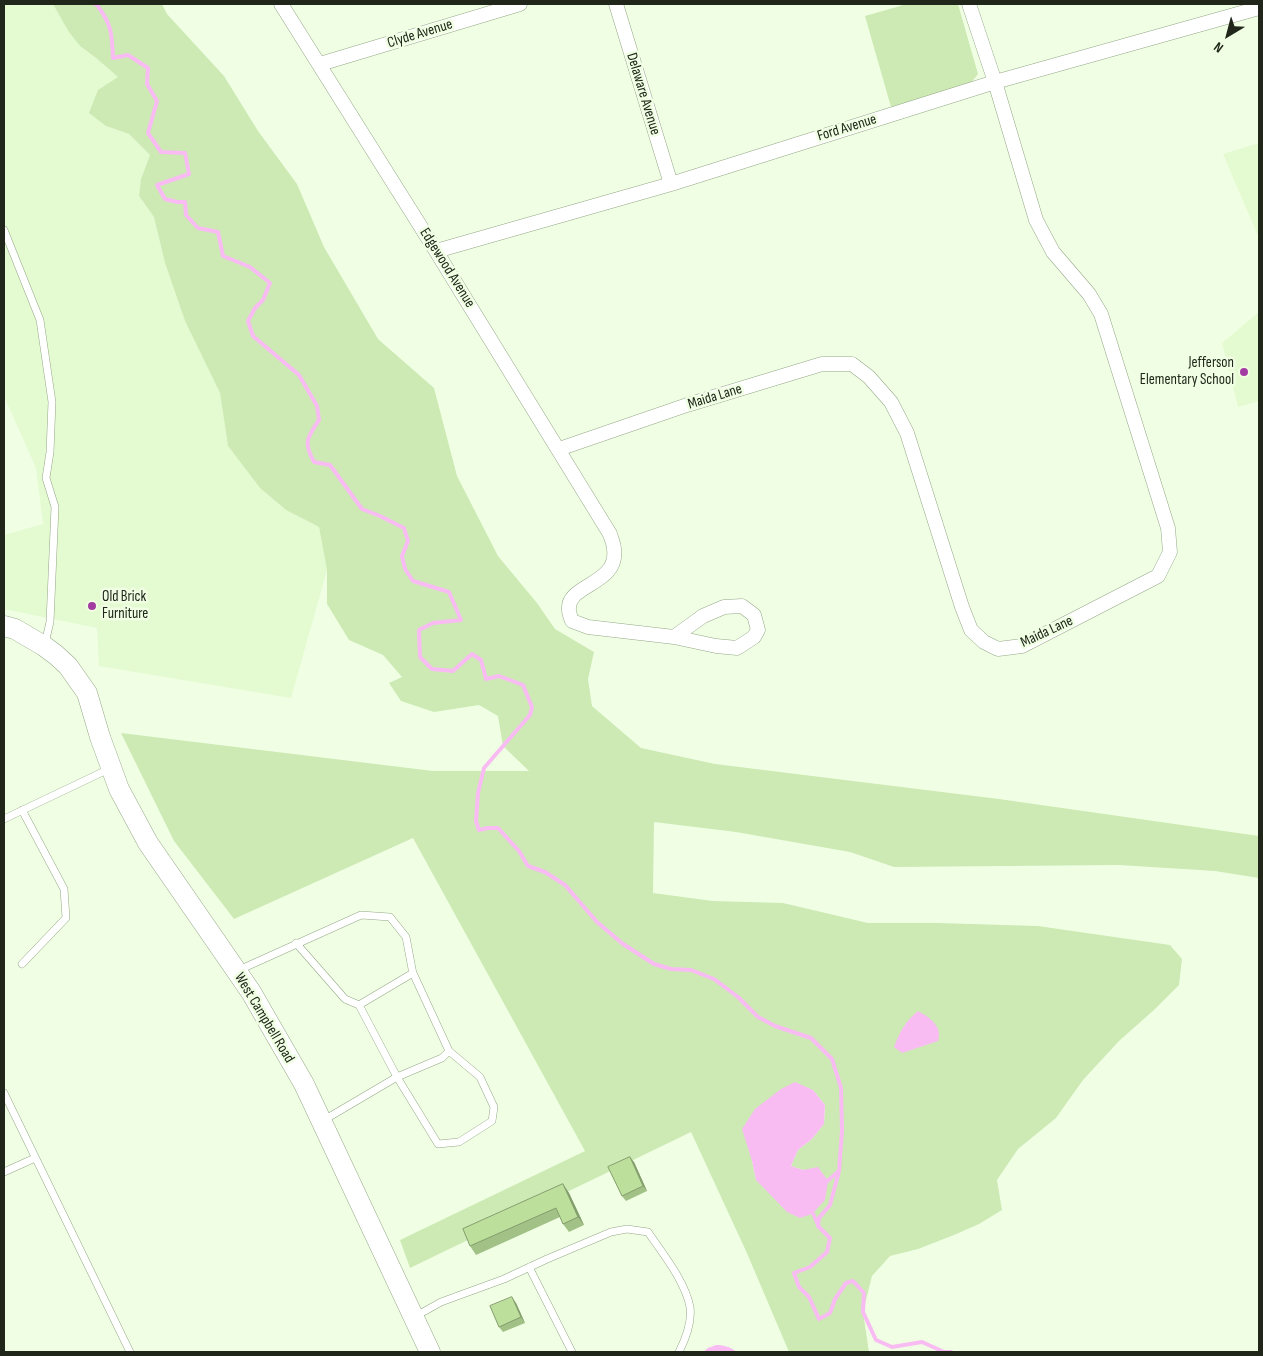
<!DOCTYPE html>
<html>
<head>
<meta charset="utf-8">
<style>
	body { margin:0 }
	#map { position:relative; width:1263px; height:1356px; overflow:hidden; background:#f0ffe4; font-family:"Sofia Sans Condensed",sans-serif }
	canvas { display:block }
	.frame { position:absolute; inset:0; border:5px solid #20271a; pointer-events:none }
	.north { position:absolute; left:1203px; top:10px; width:50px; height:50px; -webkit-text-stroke:4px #f0ffe4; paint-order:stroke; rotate:217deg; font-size:14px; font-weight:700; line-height:20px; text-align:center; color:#20271a }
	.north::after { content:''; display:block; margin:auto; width:18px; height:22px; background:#20271a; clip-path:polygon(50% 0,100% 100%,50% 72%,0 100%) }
</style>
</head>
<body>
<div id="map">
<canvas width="1263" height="1356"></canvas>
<div class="frame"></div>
<div class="north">N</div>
</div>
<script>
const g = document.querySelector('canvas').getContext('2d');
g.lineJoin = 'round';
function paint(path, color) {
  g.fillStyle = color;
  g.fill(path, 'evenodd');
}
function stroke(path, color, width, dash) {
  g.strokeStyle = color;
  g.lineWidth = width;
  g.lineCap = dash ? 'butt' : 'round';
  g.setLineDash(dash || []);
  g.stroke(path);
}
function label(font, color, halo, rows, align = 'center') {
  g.font = font + ' "Sofia Sans Condensed",sans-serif';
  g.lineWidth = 5;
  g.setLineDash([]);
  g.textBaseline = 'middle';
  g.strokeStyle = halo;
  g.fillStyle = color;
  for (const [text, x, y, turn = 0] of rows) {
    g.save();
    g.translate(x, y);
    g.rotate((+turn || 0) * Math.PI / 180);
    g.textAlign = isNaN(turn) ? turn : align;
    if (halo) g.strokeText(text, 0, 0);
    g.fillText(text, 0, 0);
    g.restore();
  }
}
const built = new Path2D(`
	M 4,4 L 53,4 L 80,46 L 96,58 L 118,77 L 106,126 L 129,134 L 150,155 L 141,179 L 139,196 L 154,217 L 165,263 L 185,321 L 220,393 L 228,446 L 260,488 L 286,510 L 319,527 L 327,570 L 291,698 L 99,666 L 97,628 L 4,609 L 4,535 L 43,524 L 36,468 L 4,396 Z
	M 1259,143 L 1259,238 L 1223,154 Z
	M 1259,312 L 1259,401 L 1238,407 L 1222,343 Z`);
const green = new Path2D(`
	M 53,4 L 162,4 L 167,14 L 224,76 L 258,131 L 297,184 L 324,247 L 378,339 L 434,388 L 457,476 L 498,556 L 537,603 L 555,629 L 594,652 L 588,679 L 592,706 L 641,748 L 715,764 L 999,799 L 1259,836 L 1259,878 L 1215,871 L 1119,865 L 894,867 L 850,852 L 736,832 L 654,822 L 653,893 L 713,901 L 783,903 L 868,923 L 938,923 L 1038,926 L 1170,945 L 1182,959 L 1179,985 L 1155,1009 L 1119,1041 L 1083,1080 L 1056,1118 L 1018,1149 L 997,1180 L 1002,1210 L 979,1224 L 954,1235 L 918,1249 L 890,1256 L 872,1276 L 863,1312 L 869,1352 L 789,1352 L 746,1251 L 691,1132 L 410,1268 L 400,1240 L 585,1151 L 413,838 L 234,919 L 174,841 L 121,733 L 433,771 L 529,771 L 503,746 L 498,716 L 479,705 L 434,712 L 401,701 L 389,683 L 402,677 L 383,655 L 349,640 L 327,604 L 327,570 L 319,527 L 286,510 L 260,488 L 228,446 L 220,393 L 185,321 L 165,263 L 154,217 L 139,196 L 141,179 L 150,155 L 129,134 L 106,126 L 89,113 L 98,90 L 118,77 L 96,58 L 80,46 L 69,32 ZM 813,1090 L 825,1105 L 824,1124 L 812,1139 L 798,1150 L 791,1166 L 803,1170 L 818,1167 L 756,1180 L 752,1161 Z
	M 907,4 L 958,4 L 978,74 L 970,84 L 891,107 L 865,16 Z`);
const water = new Path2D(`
	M 918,1011 C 929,1017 943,1026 938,1041 L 902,1053 L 894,1047 C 900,1031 905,1022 918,1011 Z
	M 795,1082 L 813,1090 L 825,1105 L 824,1124 L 812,1139 L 798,1150 L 791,1166 L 803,1170 L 818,1167 L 828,1181 L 825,1200 L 812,1214 L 800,1218 L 787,1212 L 756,1180 L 752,1161 L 742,1129 L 755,1109 L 781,1089 Z
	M 716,1345 C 725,1345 730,1347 737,1352 L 703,1352 L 708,1348 Z`);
const stream = new Path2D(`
	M 95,4 L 97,5 C 112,25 112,34 113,58 L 128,55 L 148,68 L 147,84 L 157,101 L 148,133 L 161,152 L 185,153 L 189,174 L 157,185 L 165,199 L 177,202 L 185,202 L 186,215 L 198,228 L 218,232 L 223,256 L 250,267 L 270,283 L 263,300 L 255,308 L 248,321 L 253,336 L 299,375 L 317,406 L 319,420 C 307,438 303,442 314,462 L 330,465 L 362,509 L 380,516 L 404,528 L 408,541 L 402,556 L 405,569 L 413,581 L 449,592 L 461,620 L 433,623 L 419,630 L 420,657 L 432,669 L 453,671 L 472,654 L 481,660 L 486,679 L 499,676 L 523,685 L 532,707 L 530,715 L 484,768 L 478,793 L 476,821 L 479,830 L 488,828 L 498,828 L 519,851 L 528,866 L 545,872 L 565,885 L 597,922 L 623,944 L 654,964 L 671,969 L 691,970 L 714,979 L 738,997 L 758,1017 L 775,1026 L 811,1038 L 832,1059 L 841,1088 L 842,1131 L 839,1171 L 830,1205 L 819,1218 L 818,1226 L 830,1238 L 827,1252 L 810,1267 L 794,1273 L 799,1287 L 809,1297 L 819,1319 L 830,1313 L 835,1299 L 846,1283 L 853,1281 L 864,1293 L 863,1312 L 876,1340 L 892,1347 L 922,1342 L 944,1352 L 951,1352
	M 824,1184 L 839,1171
	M 812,1211 L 818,1225`);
const lane = new Path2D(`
	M 4,230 L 40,320 L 52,402 L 50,452 L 46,478 L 55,507 L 50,622 L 45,643
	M 4,819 L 111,768
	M 296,943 L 345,999 L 359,1005 L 397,1077 L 438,1144 L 459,1142 L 492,1121 L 494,1107 L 480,1077 L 449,1051
	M 22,964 L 66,918 L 64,889 L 22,810
	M 239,970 L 361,915 L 390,917 L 406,937 L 413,974
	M 4,1093 L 130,1352
	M 324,1120 L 397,1077 L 442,1058 L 449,1051 L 413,973 L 359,1005
	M 4,1172 L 35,1158
	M 529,1267 L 572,1352
	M 416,1316 L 441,1302 L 504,1279 L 547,1259 L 611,1232 L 627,1229 L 648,1232 C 663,1254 685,1281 690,1307 C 692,1321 685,1340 679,1352`);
const street = new Path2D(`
	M 281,4 L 436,251 L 610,534 C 611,538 614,544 614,549 C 619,585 566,584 569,610 C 569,614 571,618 572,621 L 588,627 L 674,637
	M 616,4 L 671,184
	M 320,64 L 520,4
	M 436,251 L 671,184 L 995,82 L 1259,8
	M 559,449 L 687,405 L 822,364 L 852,364 L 869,377 L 891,402 L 907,433 L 962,607 L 971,630 L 984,642 L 998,649 L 1022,646 L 1158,576 L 1170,552 L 1168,528 L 1101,314 L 1089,294 L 1053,252 L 1036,220 L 995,82 L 969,4
	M 742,606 L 754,615 L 758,630 L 754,637 L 737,648 L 716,646 L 674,637 L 703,616 L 724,607 Z`);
const secondary = new Path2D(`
	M 4,626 L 15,629 L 44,646 L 56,655 L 68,666 L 87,693 L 100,737 L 119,789 L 148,843 L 251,992 L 304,1084 L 430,1352`);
const wall = new Path2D(`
	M 634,1162 L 647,1191 L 626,1201 L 622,1196 Z
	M 563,1184 L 569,1193 L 584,1225 L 569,1232 L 563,1224 L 560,1217 L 476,1255 L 470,1246 Z
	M 516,1303 L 525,1323 L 503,1332 L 499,1327 Z`);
const shadedWall = new Path2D(`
	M 630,1157 L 634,1162 L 647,1191 L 643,1186 Z
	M 563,1184 L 569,1193 L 584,1225 L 578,1217 Z
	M 512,1297 L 516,1303 L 525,1323 L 521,1317 Z`);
const building = new Path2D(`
	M 630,1157 L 643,1186 L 622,1196 L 608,1167 Z
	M 563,1184 L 578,1217 L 563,1224 L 556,1208 L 470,1246 L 463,1229 Z
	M 512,1297 L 521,1317 L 499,1327 L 490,1306 Z`);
const markers = [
	[1244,372,5,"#a33ca0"],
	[92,606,5,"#a33ca0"]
];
const streetNames = [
	["Clyde Avenue",420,34,-17],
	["Delaware Avenue",643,94,73],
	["Ford Avenue",847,128,-17],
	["Edgewood Avenue",447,268,58],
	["Maida Lane",715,397,-17],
	["Maida Lane",1047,632,-25],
	["West Campbell Road",264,1018,59]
];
const poiNames = [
	["Jefferson",1234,363],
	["Elementary School",1234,380],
	["Old Brick",102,597,"left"],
	["Furniture",102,614,"left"]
];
paint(built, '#e4fad1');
paint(green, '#cdeab5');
paint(water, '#f8bcf3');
stroke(stream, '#f8bcf3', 4);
stroke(lane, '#96a788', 8);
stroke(street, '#96a788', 15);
stroke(secondary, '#96a788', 21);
stroke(lane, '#fff', 7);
stroke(street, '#fff', 14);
stroke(secondary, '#fff', 20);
paint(wall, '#a2c186');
paint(shadedWall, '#849d6d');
paint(building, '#bce09c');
stroke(building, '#849d6d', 1);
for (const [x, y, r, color] of markers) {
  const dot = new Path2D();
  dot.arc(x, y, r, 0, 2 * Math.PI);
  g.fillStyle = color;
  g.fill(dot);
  stroke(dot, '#f0ffe4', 2);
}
label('15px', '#20271a', '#f0ffe4', streetNames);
label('15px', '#20271a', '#f0ffe4', poiNames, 'right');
</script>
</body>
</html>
